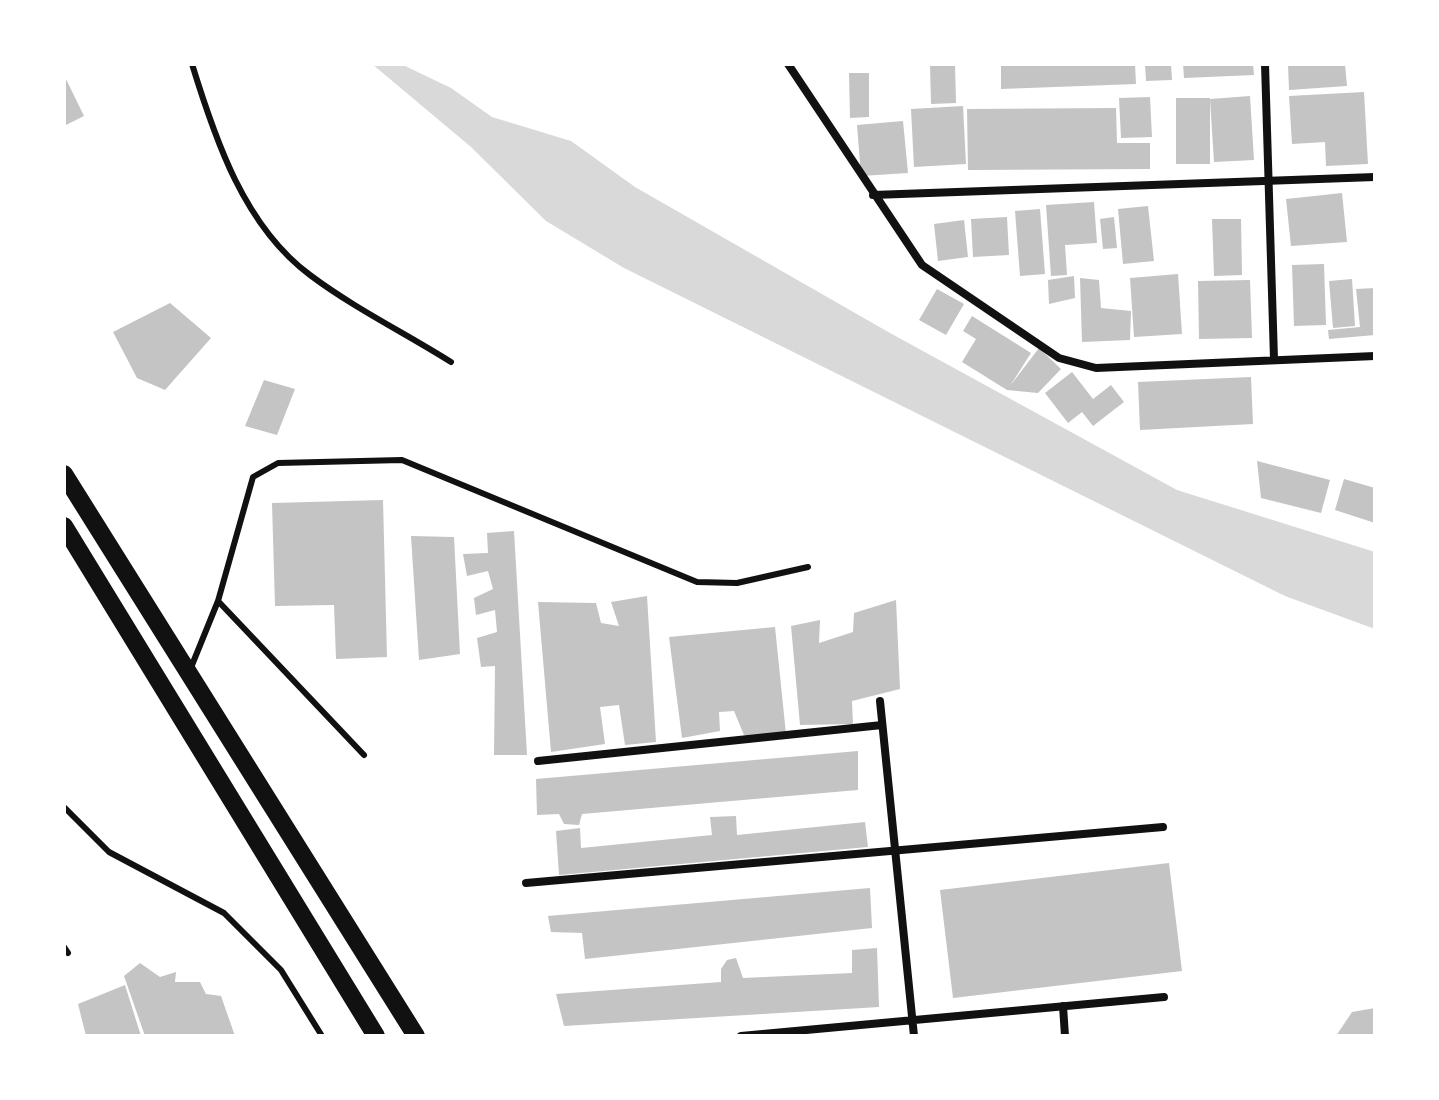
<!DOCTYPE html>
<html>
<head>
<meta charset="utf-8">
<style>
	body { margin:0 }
	#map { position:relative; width:1439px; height:1100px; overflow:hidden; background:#fff; font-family:"Asap Condensed",sans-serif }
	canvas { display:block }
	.frame { position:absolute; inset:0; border:66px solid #fff; pointer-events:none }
</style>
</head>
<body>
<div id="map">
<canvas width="1439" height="1100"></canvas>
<div class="frame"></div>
</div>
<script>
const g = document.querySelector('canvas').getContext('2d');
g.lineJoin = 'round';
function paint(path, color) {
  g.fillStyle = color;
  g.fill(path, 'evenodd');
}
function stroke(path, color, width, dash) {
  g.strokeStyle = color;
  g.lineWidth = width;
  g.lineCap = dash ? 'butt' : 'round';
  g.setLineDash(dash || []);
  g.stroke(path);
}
const water = new Path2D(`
	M 372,64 L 401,64 L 451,88 L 492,117 L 571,141 L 635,187 L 890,333 L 1177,490 L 1375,552 L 1375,629 L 1285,596 L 624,268 L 546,221 L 471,147 Z`);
const building = new Path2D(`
	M 930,64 L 955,64 L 956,103 L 931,104 Z
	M 1001,64 L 1135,64 L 1136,84 L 1001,89 Z
	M 1145,64 L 1171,64 L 1172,80 L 1146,81 Z
	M 1183,64 L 1253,64 L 1254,75 L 1184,78 Z
	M 1288,64 L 1345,64 L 1347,86 L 1289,90 Z
	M 849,73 L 869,73 L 869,117 L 850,118 Z
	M 64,75 L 84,116 L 64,126 Z
	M 1364,92 L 1368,164 L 1326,166 L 1325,142 L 1292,144 L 1289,96 Z
	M 1250,96 L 1254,160 L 1214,162 L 1210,99 Z
	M 1150,97 L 1152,137 L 1121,138 L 1119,98 Z
	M 1176,98 L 1210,98 L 1210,164 L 1176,164 Z
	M 963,106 L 966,164 L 914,167 L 911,109 Z
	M 1116,108 L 1117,143 L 1150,143 L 1150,169 L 968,170 L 967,109 Z
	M 903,121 L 908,173 L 861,176 L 857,125 Z
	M 1342,193 L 1347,242 L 1291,246 L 1286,199 Z
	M 1094,202 L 1097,243 L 1065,245 L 1067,275 L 1051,276 L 1046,205 Z
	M 1148,206 L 1154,261 L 1123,264 L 1118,209 Z
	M 1040,209 L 1045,274 L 1020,276 L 1015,211 Z
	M 1007,217 L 1009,255 L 973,257 L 971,219 Z
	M 1114,217 L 1117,248 L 1103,249 L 1100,219 Z
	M 1212,219 L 1241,219 L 1242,275 L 1214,276 Z
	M 964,220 L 968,257 L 938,261 L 934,224 Z
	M 1324,264 L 1326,325 L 1294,326 L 1292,265 Z
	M 1178,274 L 1182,334 L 1134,337 L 1130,278 Z
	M 1074,276 L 1075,298 L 1049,304 L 1048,280 Z
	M 1080,278 L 1099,280 L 1101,308 L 1131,311 L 1130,340 L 1082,342 Z
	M 1352,279 L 1355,326 L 1333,328 L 1329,281 Z
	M 1250,280 L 1252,338 L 1199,339 L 1198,281 Z
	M 1375,288 L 1375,335 L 1329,339 L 1328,330 L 1360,327 L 1356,289 Z
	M 937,289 L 964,304 L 946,335 L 919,320 Z
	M 170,303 L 211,338 L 165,390 L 137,378 L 113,332 Z
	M 972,316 L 1031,353 L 1010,386 L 1039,348 L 1061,369 L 1038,393 L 1007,390 L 962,362 L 976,339 L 963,331 Z
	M 1072,372 L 1093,399 L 1111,385 L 1124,402 L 1093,426 L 1082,412 L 1068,423 L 1045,393 Z
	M 1251,377 L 1253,424 L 1140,430 L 1138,382 Z
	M 264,380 L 295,389 L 277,435 L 245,426 Z
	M 1257,461 L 1330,480 L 1321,513 L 1261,498 Z
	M 1344,479 L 1375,488 L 1375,523 L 1335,510 Z
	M 383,500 L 387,657 L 336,659 L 334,605 L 275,606 L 272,503 Z
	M 514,531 L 527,755 L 494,755 L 495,666 L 481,667 L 477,638 L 497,632 L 495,610 L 476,615 L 474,598 L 493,589 L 488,571 L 467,576 L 463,554 L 488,553 L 487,533 Z
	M 411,536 L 454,537 L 460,654 L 419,660 Z
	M 647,596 L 656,742 L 625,745 L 619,705 L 600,707 L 605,744 L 551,752 L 538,602 L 596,603 L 601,623 L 619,626 L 611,602 Z
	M 896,600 L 900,689 L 852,701 L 853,724 L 800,725 L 791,626 L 820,620 L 819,643 L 853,632 L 854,613 Z
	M 775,627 L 786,734 L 744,735 L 734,711 L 719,712 L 720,731 L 682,738 L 669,637 Z
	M 858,751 L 858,790 L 582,814 L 579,825 L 564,824 L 559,814 L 537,815 L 536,779 Z
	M 736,816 L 737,835 L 865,822 L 868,847 L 559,875 L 556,831 L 580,828 L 581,848 L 712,835 L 710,817 Z
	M 1169,863 L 1182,971 L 953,998 L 940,890 Z
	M 870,888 L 872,928 L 585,959 L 582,933 L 551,932 L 548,916 Z
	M 877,948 L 879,1007 L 564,1026 L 556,994 L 721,982 L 721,969 L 727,960 L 736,958 L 743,978 L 852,973 L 852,950 Z
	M 140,963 L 160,977 L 176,972 L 175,982 L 200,982 L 206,994 L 221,996 L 235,1036 L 145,1036 L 124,976 Z
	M 125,985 L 141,1036 L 86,1036 L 78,1004 Z
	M 1375,1008 L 1375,1036 L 1336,1036 L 1352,1012 Z`);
const service = new Path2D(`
	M 192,64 C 215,139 244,226 310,275 C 354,308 405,333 451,362
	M 218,601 L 364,755
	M 190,670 L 218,601 L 253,477 L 278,463 L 402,460 L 697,582 L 737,583 L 808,567
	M 64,807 L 109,852 L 224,913 L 281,970 L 322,1036
	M 64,947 L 68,953`);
const minor = new Path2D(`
	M 788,64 L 922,265 L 1059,358 L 1096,368 L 1375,356
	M 1265,64 L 1274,359
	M 873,195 L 1375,177
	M 880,701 L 914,1036
	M 538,761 L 882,725
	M 526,883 L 1163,827
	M 1063,1006 L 1065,1036
	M 741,1036 L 1164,997`);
const trunk = new Path2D(`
	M 64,474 L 416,1036
	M 64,526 L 376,1036`);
paint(water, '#d9d9d9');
paint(building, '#c4c4c4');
stroke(service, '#111', 6);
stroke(minor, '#111', 8);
stroke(trunk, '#111', 18);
</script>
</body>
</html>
